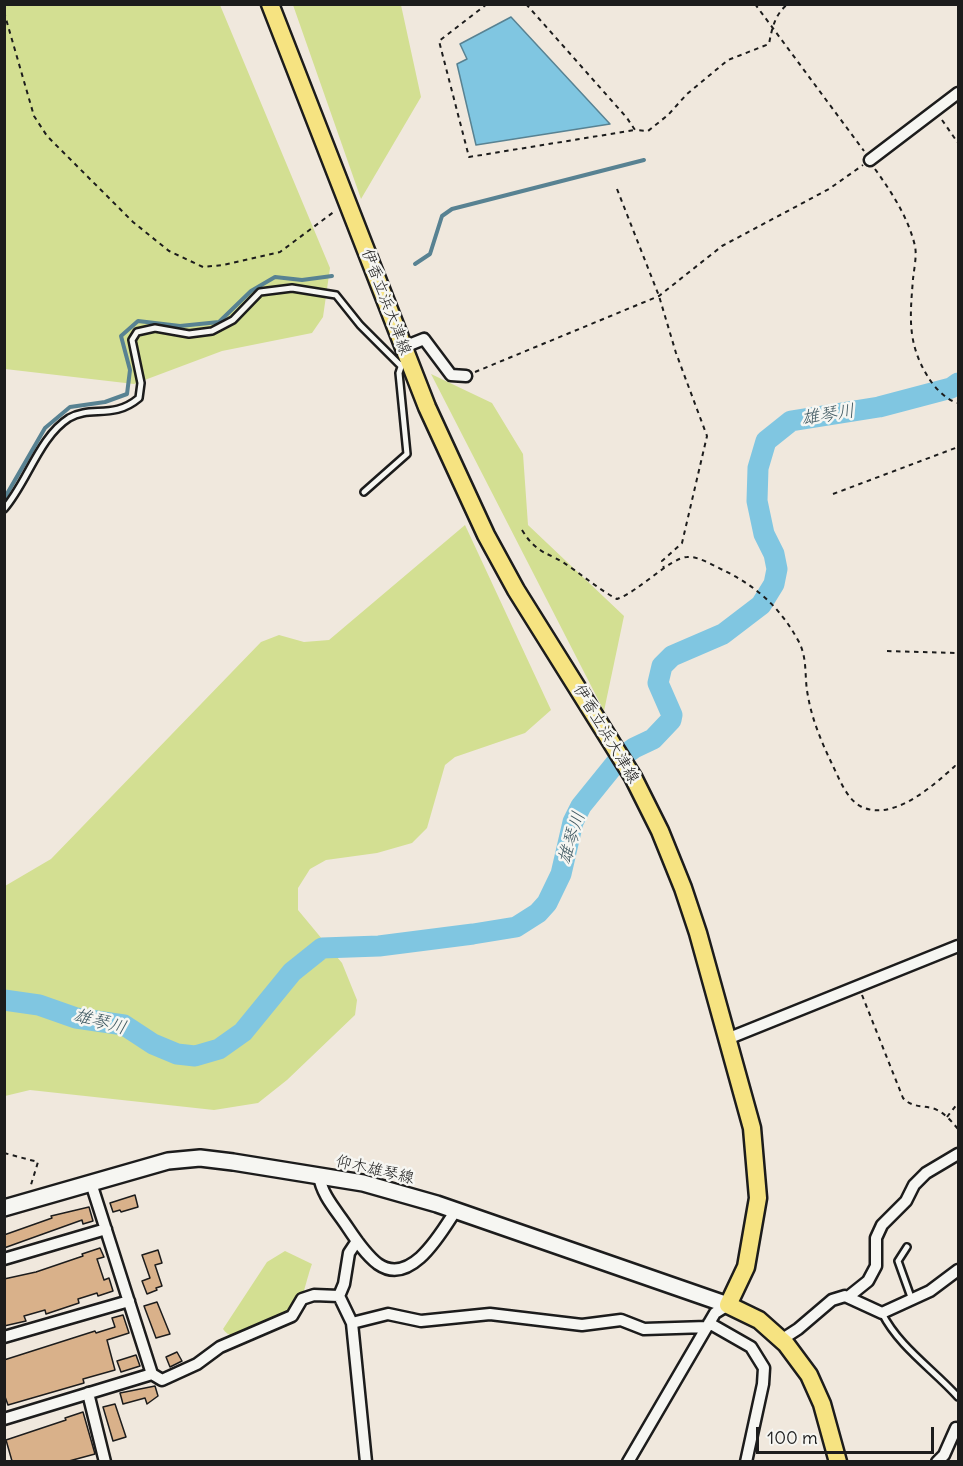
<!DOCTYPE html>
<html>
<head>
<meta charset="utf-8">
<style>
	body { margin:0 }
	#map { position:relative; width:963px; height:1466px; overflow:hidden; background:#f0e8dd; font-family:Delius,sans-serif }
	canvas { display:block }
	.frame { position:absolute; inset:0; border:6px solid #1c1c1c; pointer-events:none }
	.scale { position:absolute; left:756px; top:1427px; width:178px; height:27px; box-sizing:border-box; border:3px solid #1c1c1c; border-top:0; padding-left:8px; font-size:18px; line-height:21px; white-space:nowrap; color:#1c1c1c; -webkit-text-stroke:4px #f6f6f2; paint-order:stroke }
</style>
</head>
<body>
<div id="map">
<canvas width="963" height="1466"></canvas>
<div class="frame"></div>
<div class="scale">100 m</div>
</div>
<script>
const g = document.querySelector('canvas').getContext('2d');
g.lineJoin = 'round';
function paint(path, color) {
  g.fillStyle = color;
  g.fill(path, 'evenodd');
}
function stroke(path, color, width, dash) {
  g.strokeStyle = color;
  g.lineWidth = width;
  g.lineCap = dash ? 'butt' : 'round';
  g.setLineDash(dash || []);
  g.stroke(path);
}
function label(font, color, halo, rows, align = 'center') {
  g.font = font + ' Delius,"Klee One",sans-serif';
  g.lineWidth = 5;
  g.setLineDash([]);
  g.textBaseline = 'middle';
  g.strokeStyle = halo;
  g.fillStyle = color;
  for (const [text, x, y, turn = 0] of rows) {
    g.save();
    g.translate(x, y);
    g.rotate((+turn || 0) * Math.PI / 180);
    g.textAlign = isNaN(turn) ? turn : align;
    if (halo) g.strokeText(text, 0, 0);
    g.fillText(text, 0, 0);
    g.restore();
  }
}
const green = new Path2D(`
	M 5,5 L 220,5 L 330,268 L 323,317 L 312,333 L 222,351 L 134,384 L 5,369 Z
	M 293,5 L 401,5 L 421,97 L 361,199 Z
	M 431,374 L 492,403 L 523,454 L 528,525 L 624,616 L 604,711 Z
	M 465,525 L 551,710 L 525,733 L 455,757 L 445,765 L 427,828 L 412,843 L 377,853 L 326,860 L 310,869 L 298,888 L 298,910 L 342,963 L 357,1000 L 355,1015 L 287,1080 L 258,1103 L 214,1110 L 30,1090 L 5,1096 L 5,886 L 51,859 L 261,642 L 279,635 L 304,642 L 329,640 Z
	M 285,1251 L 312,1264 C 307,1277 302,1304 294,1314 C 280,1331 239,1351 223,1329 L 267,1262 Z`);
const water = new Path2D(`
	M 511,17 L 610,124 L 476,145 L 457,64 L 467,59 L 460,44 Z`);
const stream = new Path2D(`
	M 415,264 L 430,254 L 442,216 L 452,209 L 644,160
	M 4,499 L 45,428 L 70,407 L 105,402 L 127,394 L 130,370 L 121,336 L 138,321 L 180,326 L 219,322 L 251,291 L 275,277 L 302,280 L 332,276`);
const river = new Path2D(`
	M 4,1000 L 39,1005 L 76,1018 L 124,1025 L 153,1044 L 177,1054 L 195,1056 L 219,1049 L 243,1032 L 292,972 L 322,948 L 379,946 L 473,934 L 516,927 L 538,913 L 547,903 L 561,874 L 573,822 L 581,806 L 619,759 L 634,748 L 653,739 L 671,720 L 672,715 L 658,683 L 662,666 L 672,656 L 723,634 L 761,605 L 774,584 L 777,569 L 774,554 L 764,534 L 757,501 L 758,468 L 766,441 L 791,421 L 879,407 L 951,388 L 958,383`);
const building = new Path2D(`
	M 135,1195 L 138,1207 L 121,1212 L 120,1210 L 113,1212 L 110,1203 Z
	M 89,1207 L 93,1221 L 83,1224 L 82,1220 L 4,1248 L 4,1235 L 52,1218 L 51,1216 Z
	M 100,1248 L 104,1257 L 97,1259 L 104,1280 L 109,1278 L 113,1291 L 98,1296 L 97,1293 L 78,1299 L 79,1303 L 46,1314 L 45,1310 L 24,1316 L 26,1321 L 4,1326 L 4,1279 L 36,1272 L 83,1256 L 82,1254 Z
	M 158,1250 L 162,1263 L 155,1265 L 162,1286 L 156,1288 L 157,1290 L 147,1294 L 142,1281 L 150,1278 L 142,1255 Z
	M 157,1302 L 170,1334 L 156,1338 L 144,1306 Z
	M 123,1315 L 129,1333 L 107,1340 L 115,1370 L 83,1379 L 84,1383 L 8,1405 L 4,1394 L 4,1360 L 95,1331 L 96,1333 L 115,1327 L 112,1318 Z
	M 177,1352 L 182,1361 L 170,1367 L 166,1357 Z
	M 136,1355 L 140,1366 L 121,1372 L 117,1361 Z
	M 155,1386 L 158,1396 L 147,1404 L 145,1398 L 123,1404 L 120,1393 Z
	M 115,1404 L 126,1437 L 113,1441 L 103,1407 Z
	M 83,1412 L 95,1454 L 69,1461 L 12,1461 L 6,1440 L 66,1420 L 65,1418 Z`);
const path = new Path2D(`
	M 487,4 L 439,41 L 469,157 L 635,130
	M 526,4 L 627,118 L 635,130 L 648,131 L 668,115 L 687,94 L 728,60 L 769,44 C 772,28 775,14 788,4
	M 755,4 L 864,151
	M 4,12 L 34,116 L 47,136 L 133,222 L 169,251 L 203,267 L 223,265 L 280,252 L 335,211
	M 942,120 L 958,143
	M 875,169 C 892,193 908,217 915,246 C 917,256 914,269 913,279 C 910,317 907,343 928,377 C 934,387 946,400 958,403
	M 617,189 L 659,296 L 676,353 L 707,436 L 682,543 L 662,561 L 664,569
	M 475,372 L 659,296 L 722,246 L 829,189 L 863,165
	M 833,494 L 958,447
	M 522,530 C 538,556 548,551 570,567 C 586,578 600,590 617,599 C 638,592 670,558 687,557 C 699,556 714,566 725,571 C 759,588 781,609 799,642 C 808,660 804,678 808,696 C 812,720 822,743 832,764 C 839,778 846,798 860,806 C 892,823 933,786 955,766 L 958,766
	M 887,651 L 958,653
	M 862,995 L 903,1098 C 912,1108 923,1105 935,1109 C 945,1113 952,1122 958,1129
	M 947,1117 L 958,1103
	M 4,1153 L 38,1162 L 30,1188`);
const service = new Path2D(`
	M 364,492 L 407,454 L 399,373 L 402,364
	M 4,509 C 27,483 39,437 69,418 C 91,405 113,420 139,398 L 141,383 L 132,340 L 137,332 L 155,328 L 189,334 L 212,331 L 233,320 L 260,292 L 292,288 L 336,295 L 360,325 L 401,366
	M 907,1247 L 898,1261 L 912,1300
	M 882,1313 C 899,1347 934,1370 958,1397`);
const minor = new Path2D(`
	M 870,160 L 958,93
	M 404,347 L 424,339 L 451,375 L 466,376
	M 727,1039 L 958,946
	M 319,1176 C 322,1196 337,1211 348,1228 C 356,1240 366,1255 378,1264 C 411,1287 441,1233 456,1210
	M 91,1183 L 152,1374 L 162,1380 L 197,1364 L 220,1347 L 292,1316 L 302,1299 L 314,1295 L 339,1296
	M 4,1259 L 106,1229
	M 848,1297 L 868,1281 L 876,1266 L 876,1238 L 882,1225 L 906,1201 L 914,1185 L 926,1173 L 958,1154
	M 352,1323 L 339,1296 L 344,1284 L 349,1253 L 357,1241
	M 709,1323 L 751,1347 L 764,1368 L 763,1384 L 746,1462
	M 4,1337 L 129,1301
	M 781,1340 L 798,1329 L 832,1300 L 845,1296 L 882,1313 L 930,1291 L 958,1270
	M 88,1393 L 105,1462
	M 4,1419 L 152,1374
	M 366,1462 L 352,1323 L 388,1314 L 421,1321 L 490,1314 L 582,1325 L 621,1320 L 644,1329 L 707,1327
	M 628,1462 L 715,1313 L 728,1305
	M 937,1462 L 944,1455 L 956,1428`);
const secondary = new Path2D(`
	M 4,1208 L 168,1161 L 200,1158 L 233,1162 L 363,1183 L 437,1204 L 728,1305`);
const primary = new Path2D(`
	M 270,4 L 427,407 L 486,535 L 516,590 L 633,777 L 660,831 L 683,888 L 698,933 L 752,1128 L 758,1198 L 746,1267 L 728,1305 L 759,1320 L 786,1344 L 809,1375 L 822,1404 L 838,1462`);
const streetNames = [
	["伊香立浜大津線",386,302,69],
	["伊香立浜大津線",606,734,59],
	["仰木雄琴線",375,1170,13]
];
const waterNames = [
	["雄琴川",828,415,-9],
	["雄琴川",572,838,-73],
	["雄琴川",100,1022,15]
];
paint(green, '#d3df92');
paint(water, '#80c6e1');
stroke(water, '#588292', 1.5);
stroke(stream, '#588292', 4);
stroke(river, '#80c6e1', 21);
paint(building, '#d9b18a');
stroke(building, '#1c1c1c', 1.5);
stroke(service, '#1c1c1c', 10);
stroke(minor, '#1c1c1c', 15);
stroke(secondary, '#1c1c1c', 20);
stroke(primary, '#1c1c1c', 21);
stroke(path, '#1c1c1c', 2, [4.5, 4.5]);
stroke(service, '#f6f6f2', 5);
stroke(minor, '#f6f6f2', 10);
stroke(secondary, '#f6f6f2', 15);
stroke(primary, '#f6e381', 16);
label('16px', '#1c1c1c', '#f6f6f2', streetNames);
label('italic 18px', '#3f5861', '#f6f6f2', waterNames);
</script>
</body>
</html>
